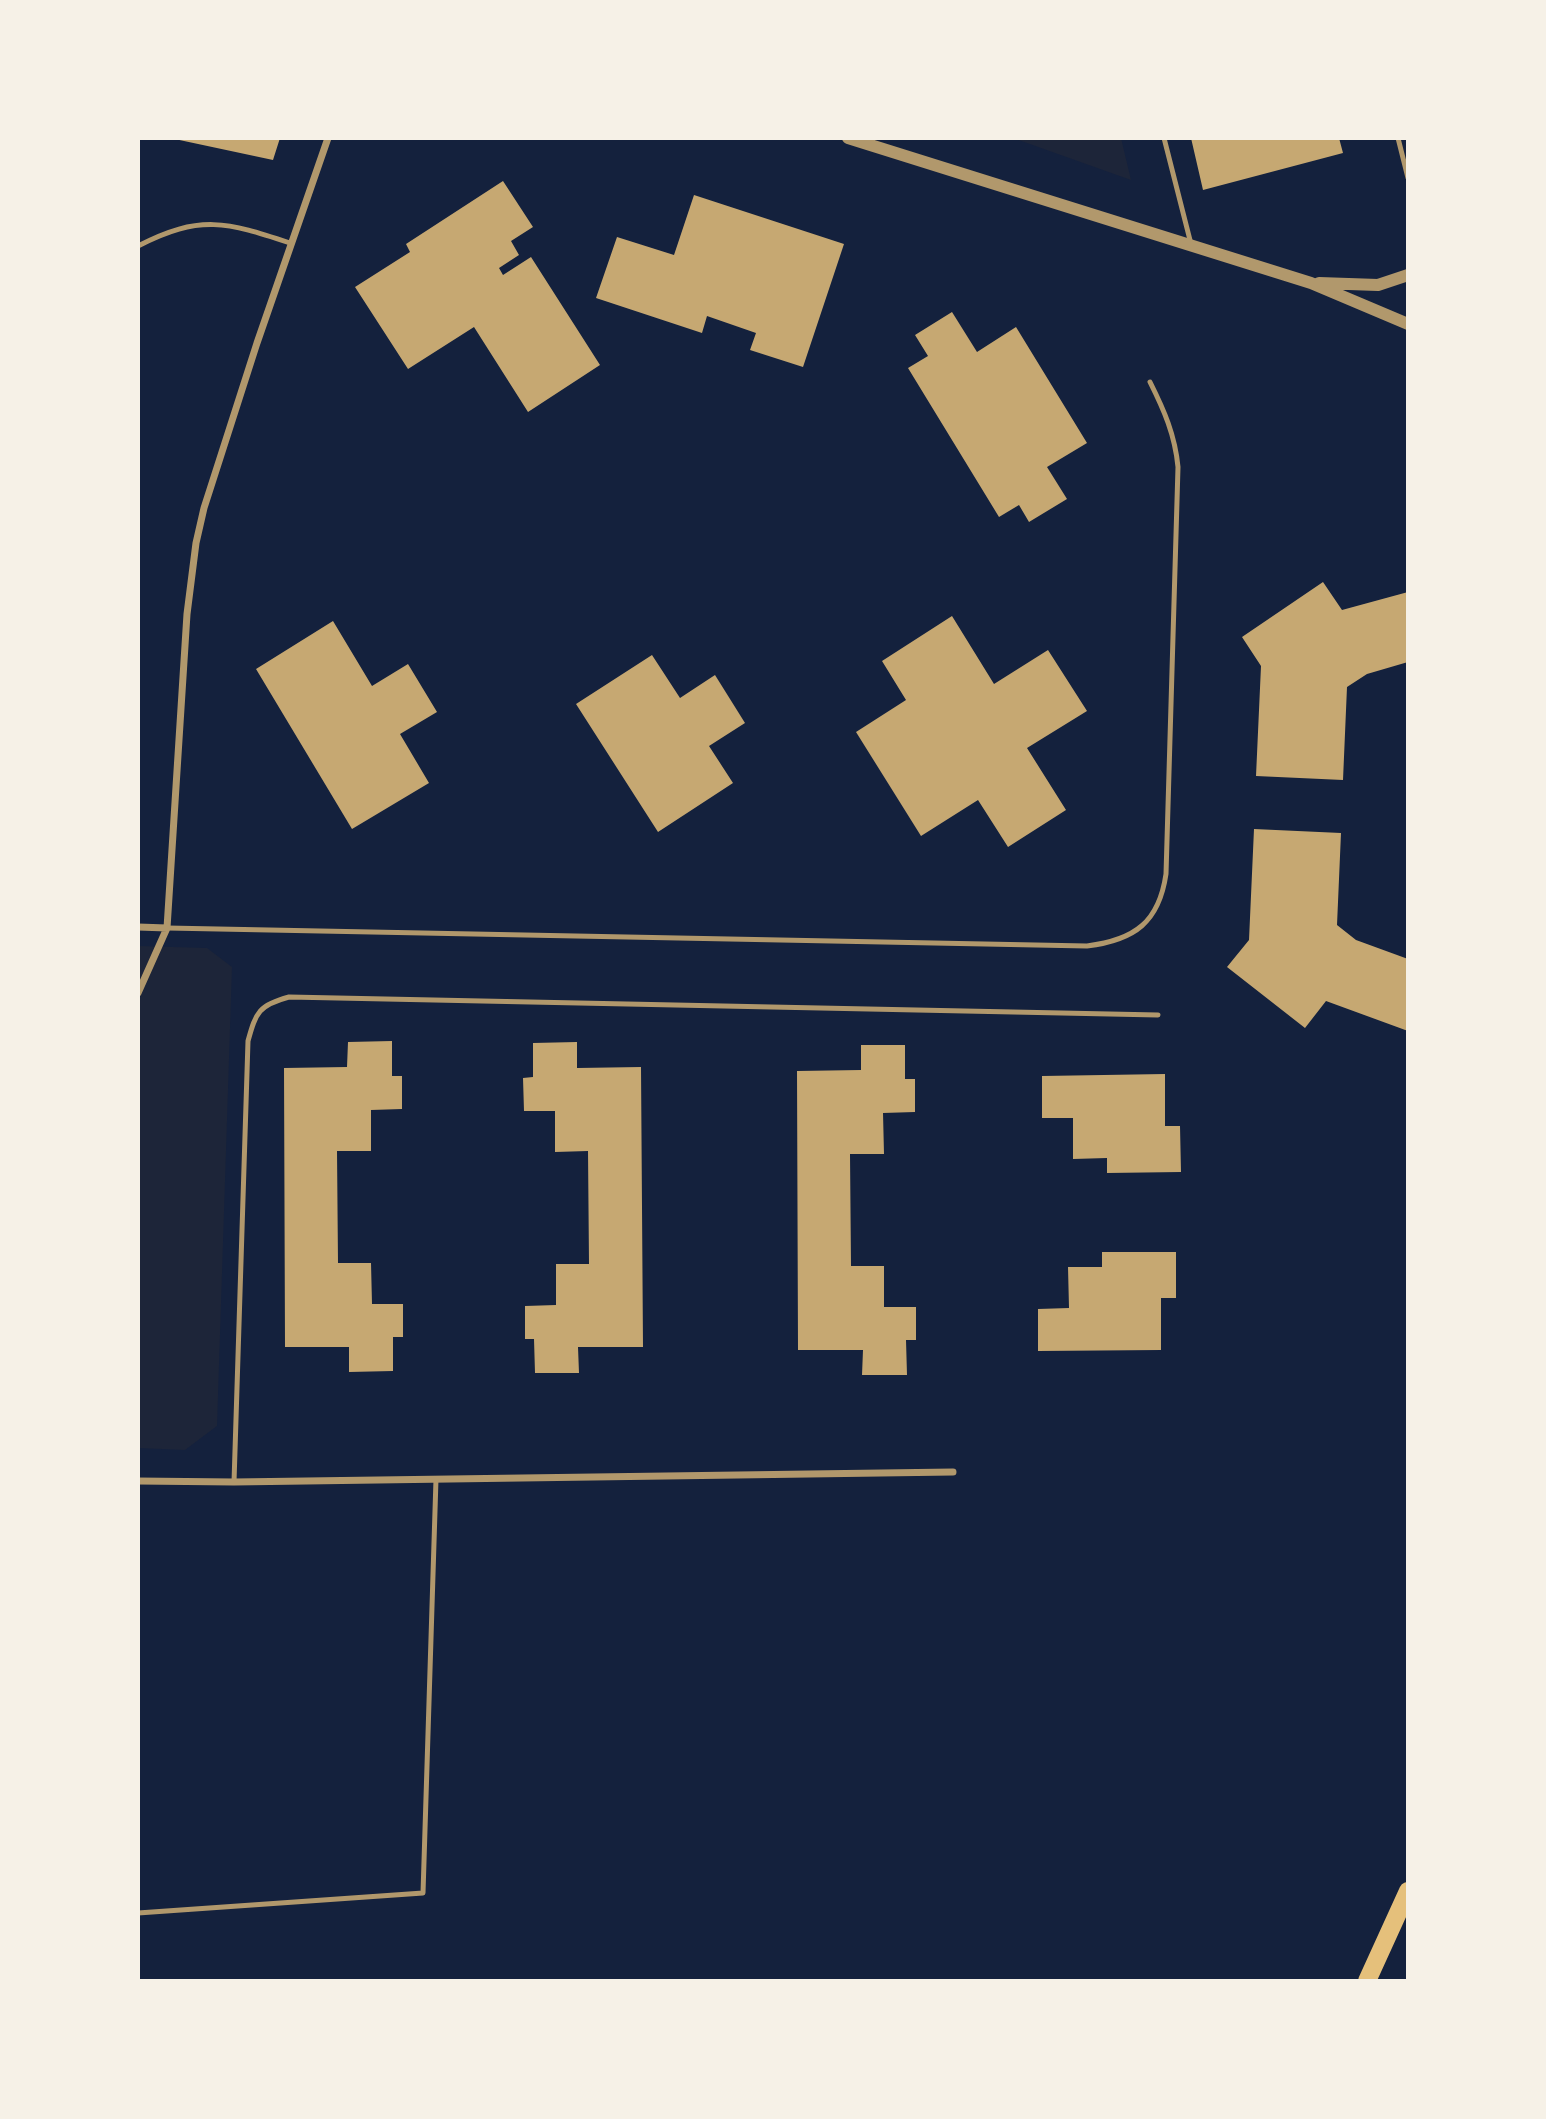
<!DOCTYPE html>
<html>
<head>
<meta charset="utf-8">
<style>
	body { margin:0 }
	#map { position:relative; width:1546px; height:2119px; overflow:hidden; background:#14213d; font-family:Raleway,sans-serif }
	canvas { display:block }
	.frame { position:absolute; inset:0; border:140px solid #f6f1e7; pointer-events:none }
</style>
</head>
<body>
<div id="map">
<canvas width="1546" height="2119"></canvas>
<div class="frame"></div>
</div>
<script>
const g = document.querySelector('canvas').getContext('2d');
g.lineJoin = 'round';
function paint(path, color) {
  g.fillStyle = color;
  g.fill(path, 'evenodd');
}
function stroke(path, color, width, dash) {
  g.strokeStyle = color;
  g.lineWidth = width;
  g.lineCap = dash ? 'butt' : 'round';
  g.setLineDash(dash || []);
  g.stroke(path);
}
const green = new Path2D(`
	M 1013,138 L 1121,138 L 1131,180 Z
	M 138,946 L 207,948 L 232,967 L 217,1426 L 185,1450 L 138,1448 Z`);
const building = new Path2D(`
	M 170,138 L 280,138 L 273,160 Z
	M 1191,138 L 1339,138 L 1343,153 L 1203,190 Z
	M 503,181 L 533,227 L 511,241 L 519,255 L 499,268 L 503,275 L 531,257 L 600,365 L 528,412 L 474,327 L 408,369 L 355,287 L 410,252 L 406,244 Z
	M 694,195 L 844,244 L 803,367 L 750,350 L 756,333 L 707,316 L 702,333 L 596,298 L 617,237 L 674,255 Z
	M 952,312 L 977,352 L 1016,327 L 1087,443 L 1047,467 L 1067,499 L 1029,522 L 1019,505 L 999,517 L 908,368 L 928,356 L 915,335 Z
	M 1323,582 L 1342,610 L 1408,592 L 1408,662 L 1367,674 L 1347,687 L 1343,780 L 1256,776 L 1261,666 L 1242,637 Z
	M 952,616 L 994,684 L 1048,650 L 1087,711 L 1027,748 L 1066,810 L 1008,847 L 978,800 L 921,836 L 856,732 L 906,700 L 882,661 Z
	M 333,621 L 372,686 L 408,664 L 437,712 L 400,734 L 429,783 L 352,829 L 256,669 Z
	M 652,655 L 680,698 L 715,675 L 745,723 L 709,746 L 733,783 L 658,832 L 576,704 Z
	M 1254,829 L 1341,833 L 1337,925 L 1356,940 L 1408,959 L 1408,1031 L 1326,1001 L 1305,1028 L 1227,967 L 1249,940 Z
	M 392,1041 L 392,1076 L 402,1076 L 402,1109 L 371,1110 L 371,1151 L 337,1151 L 338,1263 L 371,1263 L 372,1304 L 403,1304 L 403,1337 L 393,1337 L 393,1371 L 349,1372 L 349,1347 L 285,1347 L 284,1068 L 347,1067 L 348,1042 Z
	M 577,1042 L 577,1068 L 641,1067 L 643,1347 L 578,1347 L 579,1373 L 535,1373 L 534,1339 L 525,1339 L 525,1306 L 556,1305 L 556,1264 L 589,1264 L 588,1151 L 555,1152 L 555,1111 L 524,1111 L 523,1078 L 533,1077 L 533,1043 Z
	M 861,1045 L 905,1045 L 905,1079 L 915,1079 L 915,1112 L 883,1113 L 884,1154 L 850,1154 L 851,1266 L 884,1266 L 884,1307 L 916,1307 L 916,1340 L 906,1340 L 907,1375 L 862,1375 L 863,1350 L 798,1350 L 797,1071 L 861,1070 Z
	M 1165,1074 L 1165,1126 L 1180,1126 L 1181,1172 L 1107,1173 L 1107,1158 L 1073,1159 L 1073,1118 L 1042,1118 L 1042,1076 Z
	M 1102,1252 L 1176,1252 L 1176,1298 L 1161,1298 L 1161,1350 L 1038,1351 L 1038,1309 L 1069,1308 L 1068,1267 L 1102,1267 Z`);
const service = new Path2D(`
	M 1164,138 L 1191,244
	M 1398,138 L 1408,178
	M 138,246 C 200,214 227,222 290,243
	M 167,928 L 1087,946 C 1135,940 1159,922 1166,874 L 1178,467 C 1175,435 1164,410 1150,382
	M 234,1482 L 248,1041 C 256,1012 259,1005 289,997 L 1158,1015
	M 138,1913 L 423,1893 L 436,1479`);
const minor = new Path2D(`
	M 138,927 L 167,928
	M 138,993 L 167,928 L 187,614 L 196,543 L 204,508 L 257,343 L 328,138
	M 138,1481 L 234,1482 L 953,1472`);
const tertiary = new Path2D(`
	M 848,138 L 1311,283 L 1408,324
	M 1319,283 L 1378,285 L 1408,275`);
const primary = new Path2D(`
	M 1367,1981 L 1408,1891`);
paint(green, '#1d2539');
paint(building, '#c6a872');
stroke(service, '#b1986c', 5);
stroke(minor, '#b1986c', 7);
stroke(tertiary, '#b1986c', 12);
stroke(primary, '#e5c07b', 18);
</script>
</body>
</html>
